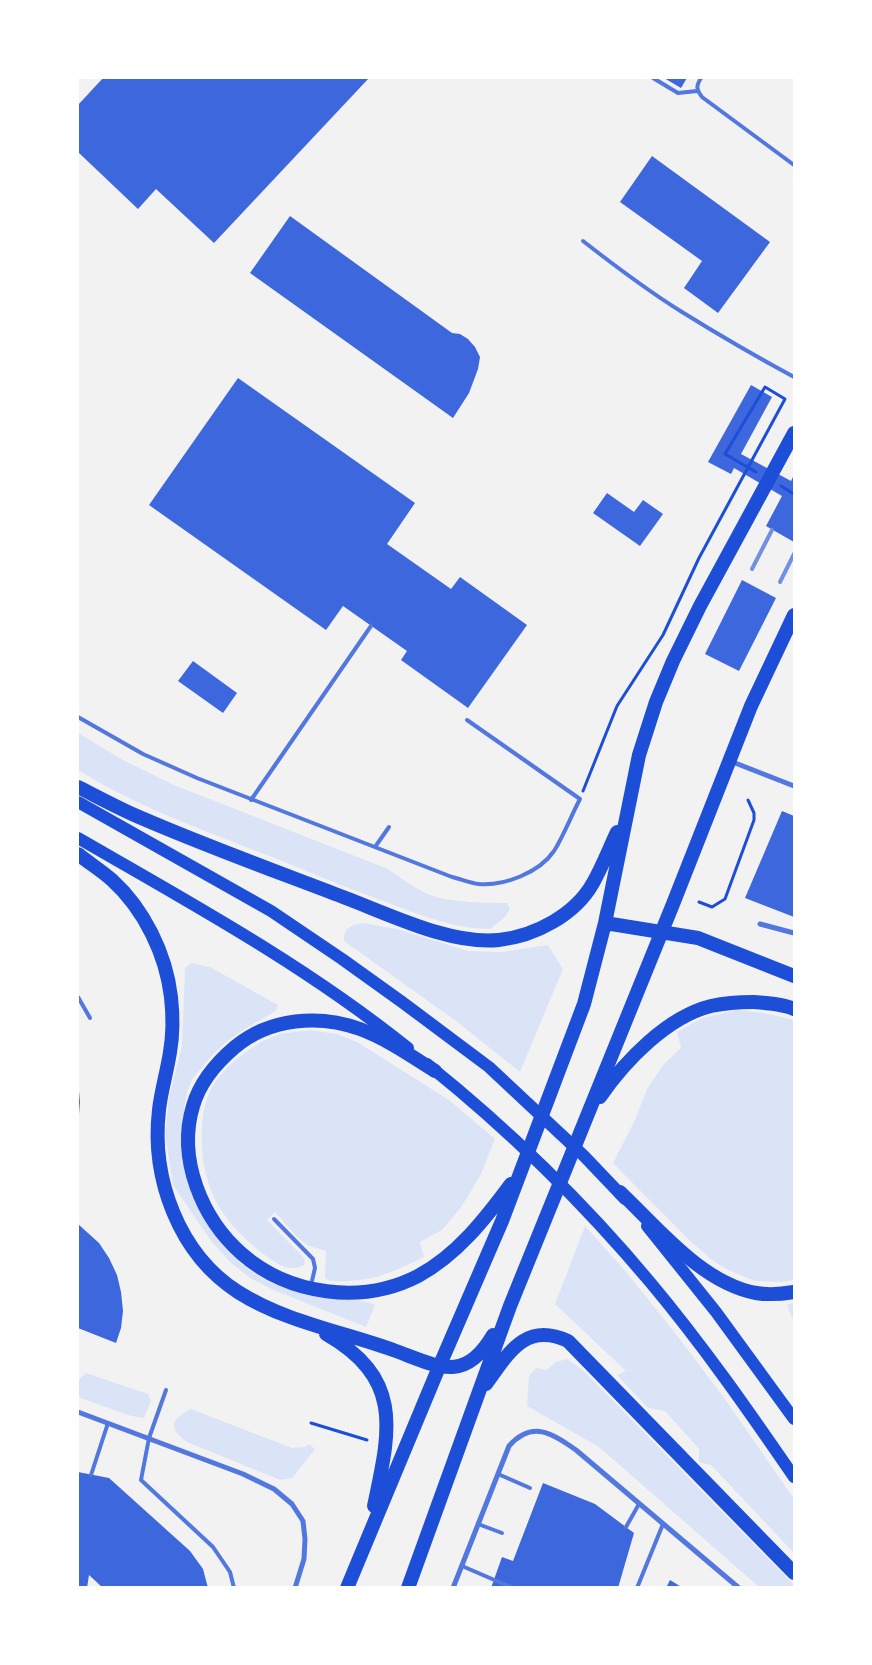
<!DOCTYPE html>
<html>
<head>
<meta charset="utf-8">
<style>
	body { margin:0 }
	#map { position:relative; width:872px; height:1665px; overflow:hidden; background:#f2f2f2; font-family:"PT Sans Narrow",sans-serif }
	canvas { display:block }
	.frame { position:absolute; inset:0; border:79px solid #fff; pointer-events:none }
</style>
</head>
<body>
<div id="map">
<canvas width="872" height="1665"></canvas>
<div class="frame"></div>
</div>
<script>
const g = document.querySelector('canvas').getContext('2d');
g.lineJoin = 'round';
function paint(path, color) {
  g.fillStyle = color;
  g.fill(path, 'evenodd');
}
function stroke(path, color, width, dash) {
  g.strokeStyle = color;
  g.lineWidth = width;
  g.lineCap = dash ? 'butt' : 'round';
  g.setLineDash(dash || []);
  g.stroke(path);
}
const green = new Path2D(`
	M 78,733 L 123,760 L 174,785 L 388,869 C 404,880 418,891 436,897 C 454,902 488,903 507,903 L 510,909 L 504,918 L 490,929 C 452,928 426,917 391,904 C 358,892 325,879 292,865 C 220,836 144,811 78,770 Z
	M 363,923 L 397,929 L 468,951 L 501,952 L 548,945 L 563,969 L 520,1072 L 456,1021 L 344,941 C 343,928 351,925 363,923 Z
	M 191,963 L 210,967 L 278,1005 L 276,1011 C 248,1027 224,1039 204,1065 C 200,1070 195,1075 192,1080 C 185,1093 185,1106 183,1121 C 183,1129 181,1138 181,1147 C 185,1200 216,1251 262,1278 C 283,1290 311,1296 335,1298 C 348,1300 363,1299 375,1305 L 366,1327 L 271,1289 L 250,1278 L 230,1262 L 211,1241 L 173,1185 L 165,1134 L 169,1098 L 182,1045 L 185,968 Z
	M 737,1010 L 764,1013 L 794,1020 L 794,1280 L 782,1282 L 755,1281 L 728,1270 L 712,1260 L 690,1241 L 613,1163 L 635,1120 L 647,1089 L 663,1065 L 681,1048 L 677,1032 L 702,1018 Z
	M 309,1030 L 337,1034 L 357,1042 L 449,1100 L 495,1139 L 481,1174 L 462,1206 L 442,1230 L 420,1242 L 424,1257 C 397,1270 378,1280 347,1281 C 339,1281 331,1283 325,1278 L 326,1251 L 309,1246 L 299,1239 L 275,1212 L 267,1220 L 305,1259 L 304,1265 C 288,1274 273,1261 261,1252 C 218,1219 199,1181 202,1128 C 202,1114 206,1096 214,1084 C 226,1065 251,1046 272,1037 C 283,1032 298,1032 309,1030 Z
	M 585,1226 L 627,1273 L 679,1338 L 725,1399 L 794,1499 L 794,1553 L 711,1465 L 699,1462 L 699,1449 L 665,1411 L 648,1408 L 617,1375 L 626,1371 L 555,1304 Z
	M 794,1302 L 794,1322 L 787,1305 Z
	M 567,1359 L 583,1370 L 794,1585 L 794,1587 L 759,1587 L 599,1447 L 527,1406 L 529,1376 L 536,1368 L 546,1370 L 556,1362 Z
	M 86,1373 L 148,1394 L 151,1401 L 144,1418 L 131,1416 L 78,1397 L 78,1380 Z
	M 191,1409 L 292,1448 L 305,1447 L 309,1444 L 315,1449 L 292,1478 L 280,1480 L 187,1442 C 167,1428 171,1419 191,1409 Z`);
const building = new Path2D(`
	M 103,78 L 369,78 L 214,243 L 156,189 L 138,209 L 78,152 L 78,105 Z
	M 664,78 L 687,78 L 681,88 Z
	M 652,156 L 770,242 L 718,313 L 684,288 L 702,261 L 620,202 Z
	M 290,216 L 452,333 L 460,334 L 468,339 L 475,347 L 480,357 L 478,369 L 469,393 L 453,418 L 250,273 Z
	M 238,378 L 415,503 L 387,544 L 451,589 L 460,577 L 527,625 L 468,708 L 401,660 L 407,651 L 343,606 L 326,630 L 149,505 Z
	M 751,385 L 772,397 L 741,454 L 791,481 L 794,475 L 794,542 L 766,526 L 782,496 L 734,468 L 731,474 L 708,462 Z
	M 607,493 L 634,512 L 643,500 L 663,514 L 640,546 L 593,513 Z
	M 742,580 L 776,598 L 739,671 L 705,654 Z
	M 193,661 L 237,693 L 223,713 L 178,681 Z
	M 782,811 L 794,816 L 794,917 L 745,898 Z
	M 78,1091 L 79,1091 L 80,1102 L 79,1114 L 78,1114 Z
	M 78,1224 L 99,1243 L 109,1258 L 117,1275 L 121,1292 L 123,1311 L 121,1328 L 116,1343 L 78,1328 Z
	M 78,1472 L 109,1478 L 190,1551 L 203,1569 L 208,1588 L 103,1588 L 89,1575 L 87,1588 L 78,1588 Z
	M 543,1483 L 595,1504 L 634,1533 L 618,1588 L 491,1588 L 502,1557 L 513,1561 Z
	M 670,1580 L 683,1588 L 666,1588 Z`);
const path = new Path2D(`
	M 781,486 L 794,494
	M 583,791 L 617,706 L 663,635 L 699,558 L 785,399 L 765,387 L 725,454 L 756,472
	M 699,902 L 712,907 L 725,899 L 754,820 L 754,813 L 748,800
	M 311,1423 L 367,1440`);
const service = new Path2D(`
	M 653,78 L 678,93 L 697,91
	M 701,78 C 696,86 696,89 702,97 L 794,165
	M 583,241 C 615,266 648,291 682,312 C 719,335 757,357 794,377
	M 78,717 L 143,754 L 197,778 L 452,877 C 461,879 470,883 479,884 C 504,886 539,873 554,851 C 564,835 571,816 580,799 L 467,720
	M 251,800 L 371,626
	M 375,847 L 389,827
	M 78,997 L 90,1018
	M 274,1219 L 313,1259 L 315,1268 L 311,1285
	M 166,1390 L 149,1438 L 141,1480 L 213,1547 L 230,1572 L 234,1588
	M 498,1474 L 530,1488
	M 91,1475 L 108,1423
	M 478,1524 L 502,1533
	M 626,1527 L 639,1504
	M 462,1566 L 513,1588
	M 637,1588 L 663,1524`);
const minor = new Path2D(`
	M 730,761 L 794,786
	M 760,924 L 794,933
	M 78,1412 L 243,1474 L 274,1489 L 292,1504 L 303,1521 L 305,1539 L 304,1559 L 295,1588
	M 453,1588 L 509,1446 C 532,1420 552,1433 576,1450 L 739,1588`);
const primary = new Path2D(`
	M 78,802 L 271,911 L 342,959 L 402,1002 L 489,1067 L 584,1156 L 625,1199
	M 78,838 C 191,903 306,966 408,1048
	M 427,1064 C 508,1129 583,1202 650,1282 C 702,1344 748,1410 794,1477
	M 647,1226 L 716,1312 L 794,1419`);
const trunk = new Path2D(`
	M 78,787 C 98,797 118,808 139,817 C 206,846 275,871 343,897 C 389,914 450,945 499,940 C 535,936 575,915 593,883 C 602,867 609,849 617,832
	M 78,854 C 89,863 102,871 112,880 C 144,909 166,954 171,997 C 173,1015 173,1035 170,1052 C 167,1072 161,1091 159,1110 C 151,1179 179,1254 238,1292 C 285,1322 344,1332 396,1351 C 439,1367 465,1383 493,1335
	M 605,923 L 698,938 L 794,976
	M 435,1071 C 411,1056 387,1039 360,1029 C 319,1014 270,1018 235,1047 C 216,1063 200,1082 193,1106 C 177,1159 202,1219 242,1254 C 289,1295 362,1305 418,1276 C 457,1255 485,1219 511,1184
	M 600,1097 C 625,1061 667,1017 711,1006 C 725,1003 739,1002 753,1002 C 767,1003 782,1004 794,1009
	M 620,1192 C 658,1228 702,1283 756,1293 C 768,1295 782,1294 794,1292
	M 326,1334 C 404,1379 390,1430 374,1506
	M 486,1384 C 508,1354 525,1321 568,1341 L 794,1573
	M 347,1588 L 439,1367 L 502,1221 L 584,1004 L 605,923 L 639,755 L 656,702 L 673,661 L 700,606 L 794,433
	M 408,1588 L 510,1306 L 673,904 L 751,706 L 794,615`);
const rail = new Path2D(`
	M 752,569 L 772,530
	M 780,582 L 794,554`);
paint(green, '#dbe4f7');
paint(building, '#3d67dc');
stroke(path, '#1d4ed8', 3);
stroke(service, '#5277de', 4);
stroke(minor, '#5277de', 5);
stroke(primary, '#1d4ed8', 12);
stroke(trunk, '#1d4ed8', 14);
stroke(rail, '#7290e2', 4);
</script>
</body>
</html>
